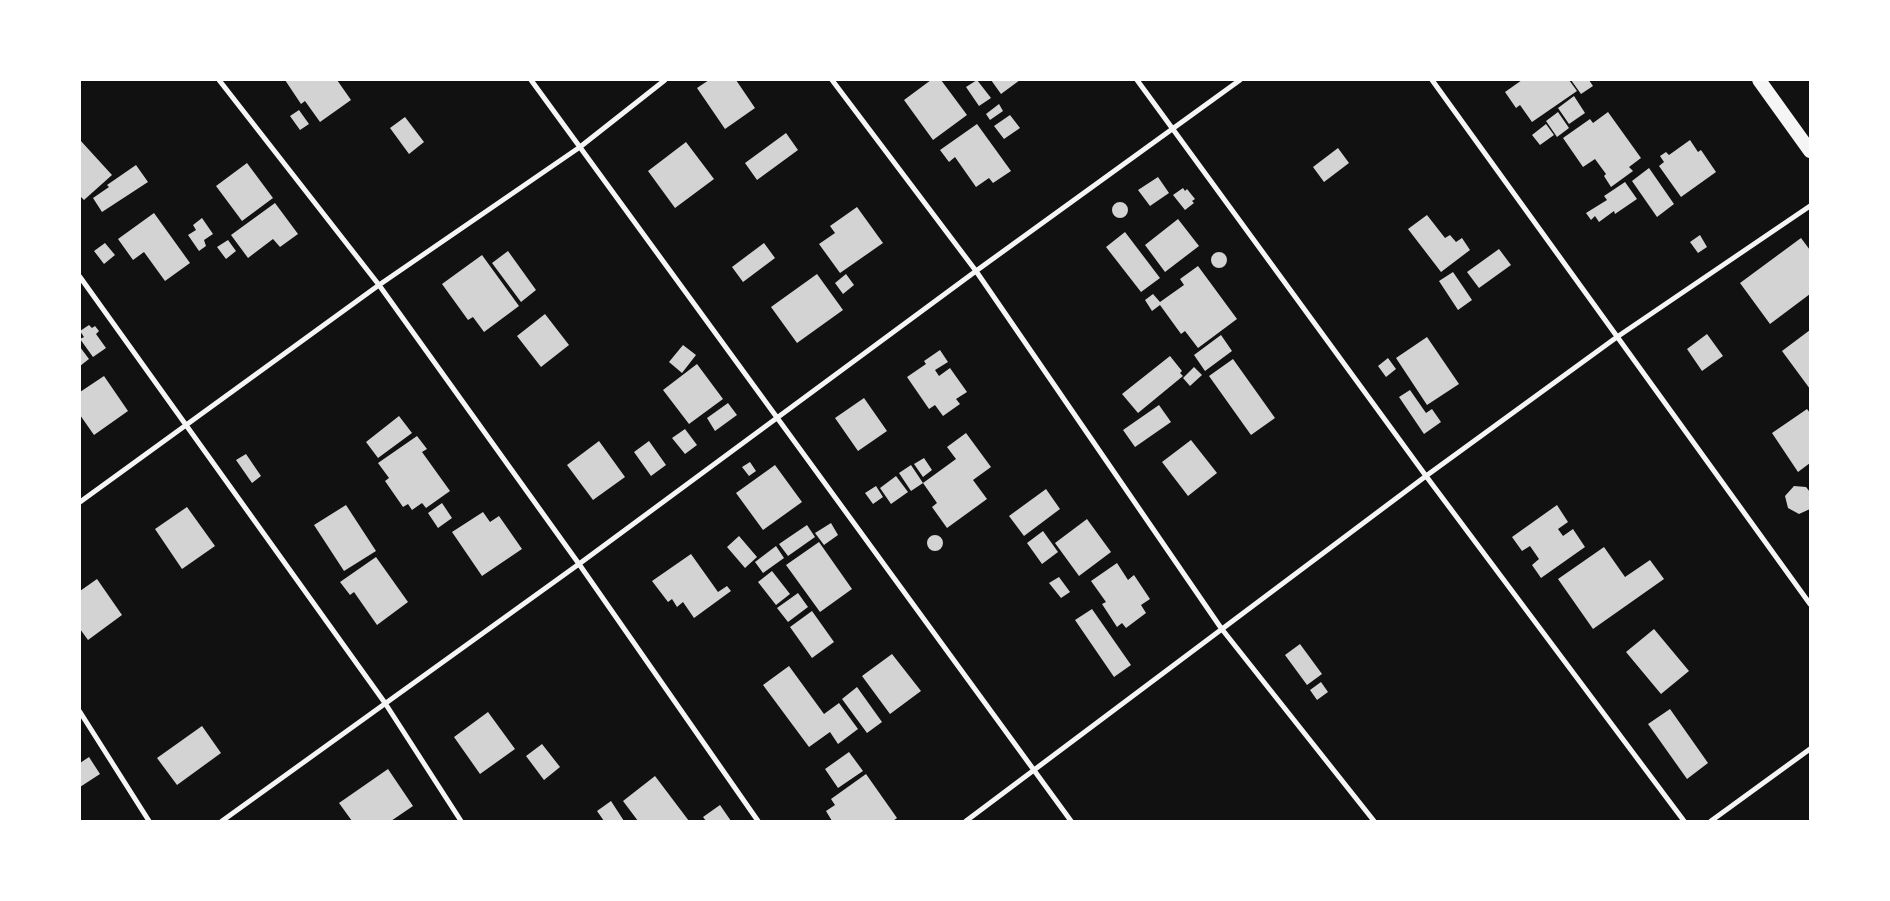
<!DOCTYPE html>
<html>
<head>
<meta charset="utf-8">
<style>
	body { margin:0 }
	#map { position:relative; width:1890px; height:901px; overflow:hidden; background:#111; font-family:Jost,sans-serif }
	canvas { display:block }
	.frame { position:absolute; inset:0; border:81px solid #fff; pointer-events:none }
</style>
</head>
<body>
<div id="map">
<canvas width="1890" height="901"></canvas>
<div class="frame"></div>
</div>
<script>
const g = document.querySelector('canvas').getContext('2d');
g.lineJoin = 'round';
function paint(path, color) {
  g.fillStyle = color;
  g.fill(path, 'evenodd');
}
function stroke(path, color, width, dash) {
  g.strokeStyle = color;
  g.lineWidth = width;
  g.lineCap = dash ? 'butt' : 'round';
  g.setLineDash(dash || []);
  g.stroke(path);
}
const building = new Path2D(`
	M 285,80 L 337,80 L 351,100 L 320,122 L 305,101 L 301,104 Z
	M 709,80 L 736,80 L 755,108 L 725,129 L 697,88 Z
	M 931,80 L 941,80 L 967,115 L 933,140 L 904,100 Z
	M 977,80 L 991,98 L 979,106 L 966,87 Z
	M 991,80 L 1020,80 L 1001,94 Z
	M 1522,80 L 1569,80 L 1577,91 L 1532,122 L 1520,105 L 1516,108 L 1505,92 Z
	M 1571,80 L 1589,80 L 1593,86 L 1581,94 Z
	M 1574,96 L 1585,113 L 1569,124 L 1558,108 Z
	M 999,104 L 1003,111 L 990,120 L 986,114 Z
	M 299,110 L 309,124 L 300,130 L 290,116 Z
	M 1558,112 L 1569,128 L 1557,137 L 1546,121 Z
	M 1608,112 L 1641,158 L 1629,167 L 1633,171 L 1611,187 L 1604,176 L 1606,174 L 1595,159 L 1583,167 L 1563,138 L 1590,119 L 1593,123 Z
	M 1010,115 L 1020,128 L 1004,139 L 994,126 Z
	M 405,117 L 424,142 L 409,154 L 390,128 Z
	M 977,124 L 1011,171 L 993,183 L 989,178 L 976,187 L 955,157 L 949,162 L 940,150 Z
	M 1546,124 L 1554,135 L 1540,145 L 1532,135 Z
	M 786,133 L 798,150 L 757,180 L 745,163 Z
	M 80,140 L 112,175 L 84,200 L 80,196 Z
	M 1690,140 L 1698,152 L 1701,150 L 1716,172 L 1681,197 L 1659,166 L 1664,162 L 1660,156 L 1666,152 L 1669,155 Z
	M 686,142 L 714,179 L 675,208 L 648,171 Z
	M 1338,148 L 1349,163 L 1324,182 L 1313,167 Z
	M 247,163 L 273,198 L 242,221 L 216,186 Z
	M 136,165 L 148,182 L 102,212 L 93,198 L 109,187 L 107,185 Z
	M 1649,168 L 1674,204 L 1657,217 L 1632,181 Z
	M 1158,177 L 1169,193 L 1150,206 L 1138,190 Z
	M 1625,182 L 1637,199 L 1615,214 L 1614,211 L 1599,222 L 1595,216 L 1591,220 L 1586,213 L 1607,200 L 1604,196 Z
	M 1183,188 L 1185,191 L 1187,189 L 1195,199 L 1192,201 L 1194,203 L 1185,210 L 1173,195 Z
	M1112 210a8 8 0 1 1 16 0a8 8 0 1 1-16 0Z
	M 275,203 L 298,234 L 280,247 L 273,239 L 248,258 L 231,235 Z
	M 857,207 L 883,243 L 840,273 L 819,244 L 835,233 L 830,226 Z
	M 154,213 L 190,263 L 165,281 L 144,252 L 133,260 L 118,239 Z
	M 1427,215 L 1445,238 L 1450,235 L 1456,242 L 1462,238 L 1470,250 L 1441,272 L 1408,229 Z
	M 202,218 L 213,234 L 204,240 L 206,246 L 199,251 L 188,235 L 196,230 L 193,225 Z
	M 1178,219 L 1199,246 L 1165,272 L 1145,245 Z
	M 1125,232 L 1160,278 L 1141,292 L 1106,247 Z
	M 1700,235 L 1707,247 L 1698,253 L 1690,242 Z
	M 1801,238 L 1810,250 L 1810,294 L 1770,324 L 1740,283 Z
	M 228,240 L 236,251 L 226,259 L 217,247 Z
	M 105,243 L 115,255 L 104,264 L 94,251 Z
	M 764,243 L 775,258 L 743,282 L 732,267 Z
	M 1499,249 L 1511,265 L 1479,288 L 1467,272 Z
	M 508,251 L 536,290 L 521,302 L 492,263 Z
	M1211 260a8 8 0 1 1 16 0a8 8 0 1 1-16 0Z
	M 482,255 L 519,306 L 484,332 L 473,317 L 468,320 L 442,284 Z
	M 1198,266 L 1237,319 L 1198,348 L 1185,331 L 1181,334 L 1160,305 L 1152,311 L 1145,300 L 1153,294 L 1160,302 L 1184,285 L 1180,279 Z
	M 1453,272 L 1472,300 L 1458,310 L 1439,281 Z
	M 817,274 L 843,310 L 797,343 L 771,307 Z
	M 846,274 L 854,285 L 843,294 L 835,283 Z
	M 545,314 L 569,345 L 541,367 L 517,336 Z
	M 89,325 L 92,328 L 95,326 L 99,331 L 96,334 L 106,348 L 93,357 L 80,339 L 84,337 L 80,331 Z
	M 1810,330 L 1810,389 L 1782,351 Z
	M 1707,334 L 1723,356 L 1702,371 L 1687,349 Z
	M 1221,335 L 1232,351 L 1205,371 L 1194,355 Z
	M 1427,337 L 1459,384 L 1427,405 L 1396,358 Z
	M 683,345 L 696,355 L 682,373 L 669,362 Z
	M 80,347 L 89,359 L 80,366 Z
	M 940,350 L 948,362 L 935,370 L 939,376 L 950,368 L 967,392 L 956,399 L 960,404 L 943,416 L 935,405 L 929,409 L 907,377 L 926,364 L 924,361 Z
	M 1170,356 L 1182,371 L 1180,373 L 1183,376 L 1138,413 L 1122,394 Z
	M 1388,358 L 1396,369 L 1386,377 L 1378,366 Z
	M 1233,359 L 1275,418 L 1251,435 L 1209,376 Z
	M 697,364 L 723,399 L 689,424 L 663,390 Z
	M 1194,367 L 1202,375 L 1190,386 L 1183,378 Z
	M 104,376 L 128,411 L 94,435 L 80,415 L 80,392 Z
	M 1410,390 L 1426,413 L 1432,409 L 1441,422 L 1424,434 L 1399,397 Z
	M 864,398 L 887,431 L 858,451 L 835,418 Z
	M 728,403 L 737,415 L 715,431 L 707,418 Z
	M 1159,405 L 1171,422 L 1135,447 L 1123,430 Z
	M 1807,409 L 1810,413 L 1810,463 L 1798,472 L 1772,433 Z
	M 399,416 L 412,433 L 378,458 L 366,442 Z
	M 685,429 L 697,445 L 685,454 L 672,438 Z
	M 966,433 L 991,467 L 973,480 L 987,499 L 947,528 L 932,507 L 937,503 L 923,483 L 956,459 L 947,447 Z
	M 417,436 L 427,449 L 422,452 L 450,491 L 426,508 L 422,503 L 412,510 L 408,504 L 403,507 L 385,481 L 389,478 L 378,463 Z
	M 1191,440 L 1217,473 L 1188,496 L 1162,462 Z
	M 599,441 L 625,477 L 593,500 L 567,465 Z
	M 649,441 L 666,465 L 651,476 L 634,452 Z
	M 246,454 L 261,476 L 252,483 L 236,460 Z
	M 924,458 L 932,470 L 923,477 L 914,464 Z
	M 750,462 L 756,471 L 749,476 L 742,467 Z
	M 775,465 L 802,502 L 763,530 L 736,493 Z
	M 911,465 L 923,483 L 911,491 L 899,473 Z
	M 896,476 L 908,492 L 891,504 L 880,488 Z
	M 876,486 L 883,497 L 873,504 L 865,493 Z
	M 1794,486 L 1806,487 L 1810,492 L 1810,509 L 1799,514 L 1788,508 L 1785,496 Z
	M 1046,489 L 1060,509 L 1024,536 L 1009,516 Z
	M 442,503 L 452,518 L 438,528 L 428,513 Z
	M 346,505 L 376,551 L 344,571 L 314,525 Z
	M 1557,505 L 1568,522 L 1558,529 L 1563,536 L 1573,529 L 1585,547 L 1541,578 L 1532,565 L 1539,559 L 1530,546 L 1522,551 L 1512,537 Z
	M 187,507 L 215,546 L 182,569 L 155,529 Z
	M 483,512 L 490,522 L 499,516 L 522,549 L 482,576 L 452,532 Z
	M 1087,519 L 1111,552 L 1079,576 L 1055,543 Z
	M 831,523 L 838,535 L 824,545 L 815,533 Z
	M 807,525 L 815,537 L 788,556 L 779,544 Z
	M 1043,531 L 1058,552 L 1042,564 L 1027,543 Z
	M927 543a8 8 0 1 1 16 0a8 8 0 1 1-16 0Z
	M 739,536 L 757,557 L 745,568 L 727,547 Z
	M 819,542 L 852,589 L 820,612 L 786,565 Z
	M 776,546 L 784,558 L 763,573 L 755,562 Z
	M 1604,547 L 1625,577 L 1650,560 L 1664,579 L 1593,629 L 1558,579 Z
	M 691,554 L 718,592 L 727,586 L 731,591 L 694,618 L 683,602 L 677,607 L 672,599 L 668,602 L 652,581 Z
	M 376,557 L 408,602 L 377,625 L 354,592 L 350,595 L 340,582 Z
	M 1117,563 L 1128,580 L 1134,575 L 1150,599 L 1141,605 L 1146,613 L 1126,628 L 1122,623 L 1117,627 L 1102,604 L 1106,602 L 1091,581 Z
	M 772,571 L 790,594 L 776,605 L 758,582 Z
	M 1059,577 L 1070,592 L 1061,598 L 1049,583 Z
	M 97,579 L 122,615 L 88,640 L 80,629 L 80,591 Z
	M 798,593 L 808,607 L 788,622 L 777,608 Z
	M 1092,609 L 1131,665 L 1114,677 L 1075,620 Z
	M 812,611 L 834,642 L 812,658 L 790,627 Z
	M 1654,629 L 1689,671 L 1661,694 L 1626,652 Z
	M 1300,644 L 1322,674 L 1307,685 L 1285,655 Z
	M 892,654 L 921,691 L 890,714 L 862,676 Z
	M 789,666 L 824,714 L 839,703 L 858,729 L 838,744 L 830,732 L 809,747 L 763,685 Z
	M 1321,682 L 1328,692 L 1317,700 L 1310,690 Z
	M 857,687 L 882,722 L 867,733 L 842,699 Z
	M 1670,709 L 1708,763 L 1687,779 L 1648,724 Z
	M 488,712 L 515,749 L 480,774 L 454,737 Z
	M 202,726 L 221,753 L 177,785 L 157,758 Z
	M 542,744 L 560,767 L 544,780 L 526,756 Z
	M 849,752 L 863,771 L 838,788 L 825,769 Z
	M 89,757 L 100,774 L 80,787 L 80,763 Z
	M 388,769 L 413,806 L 391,821 L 352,821 L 339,803 Z
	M 866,774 L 897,818 L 893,821 L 832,821 L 826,811 L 835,805 L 831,799 Z
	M 655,776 L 689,821 L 638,821 L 623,801 Z
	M 611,801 L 624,821 L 604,821 L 597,811 Z
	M 720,805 L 731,821 L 706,821 L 703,817 Z`);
const minor = new Path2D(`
	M 219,80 L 379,285 L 579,564 L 758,821
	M 531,80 L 1071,821
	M 832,80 L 976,271 L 1221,628 L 1374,821
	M 1137,80 L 1426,476 L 1684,821
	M 1432,80 L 1810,604
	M 80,277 L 385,703 L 461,821
	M 80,502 L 379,285 L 580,147 L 665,80
	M 80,712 L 149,821
	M 222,821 L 579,564 L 976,271 L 1240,80
	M 966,821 L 1426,476 L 1617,337 L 1810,206
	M 1711,821 L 1810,749`);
const trunk = new Path2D(`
	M 1759,80 L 1810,151`);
paint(building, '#d3d3d3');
stroke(minor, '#f5f5f5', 5);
stroke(trunk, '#f5f5f5', 14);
</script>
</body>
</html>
